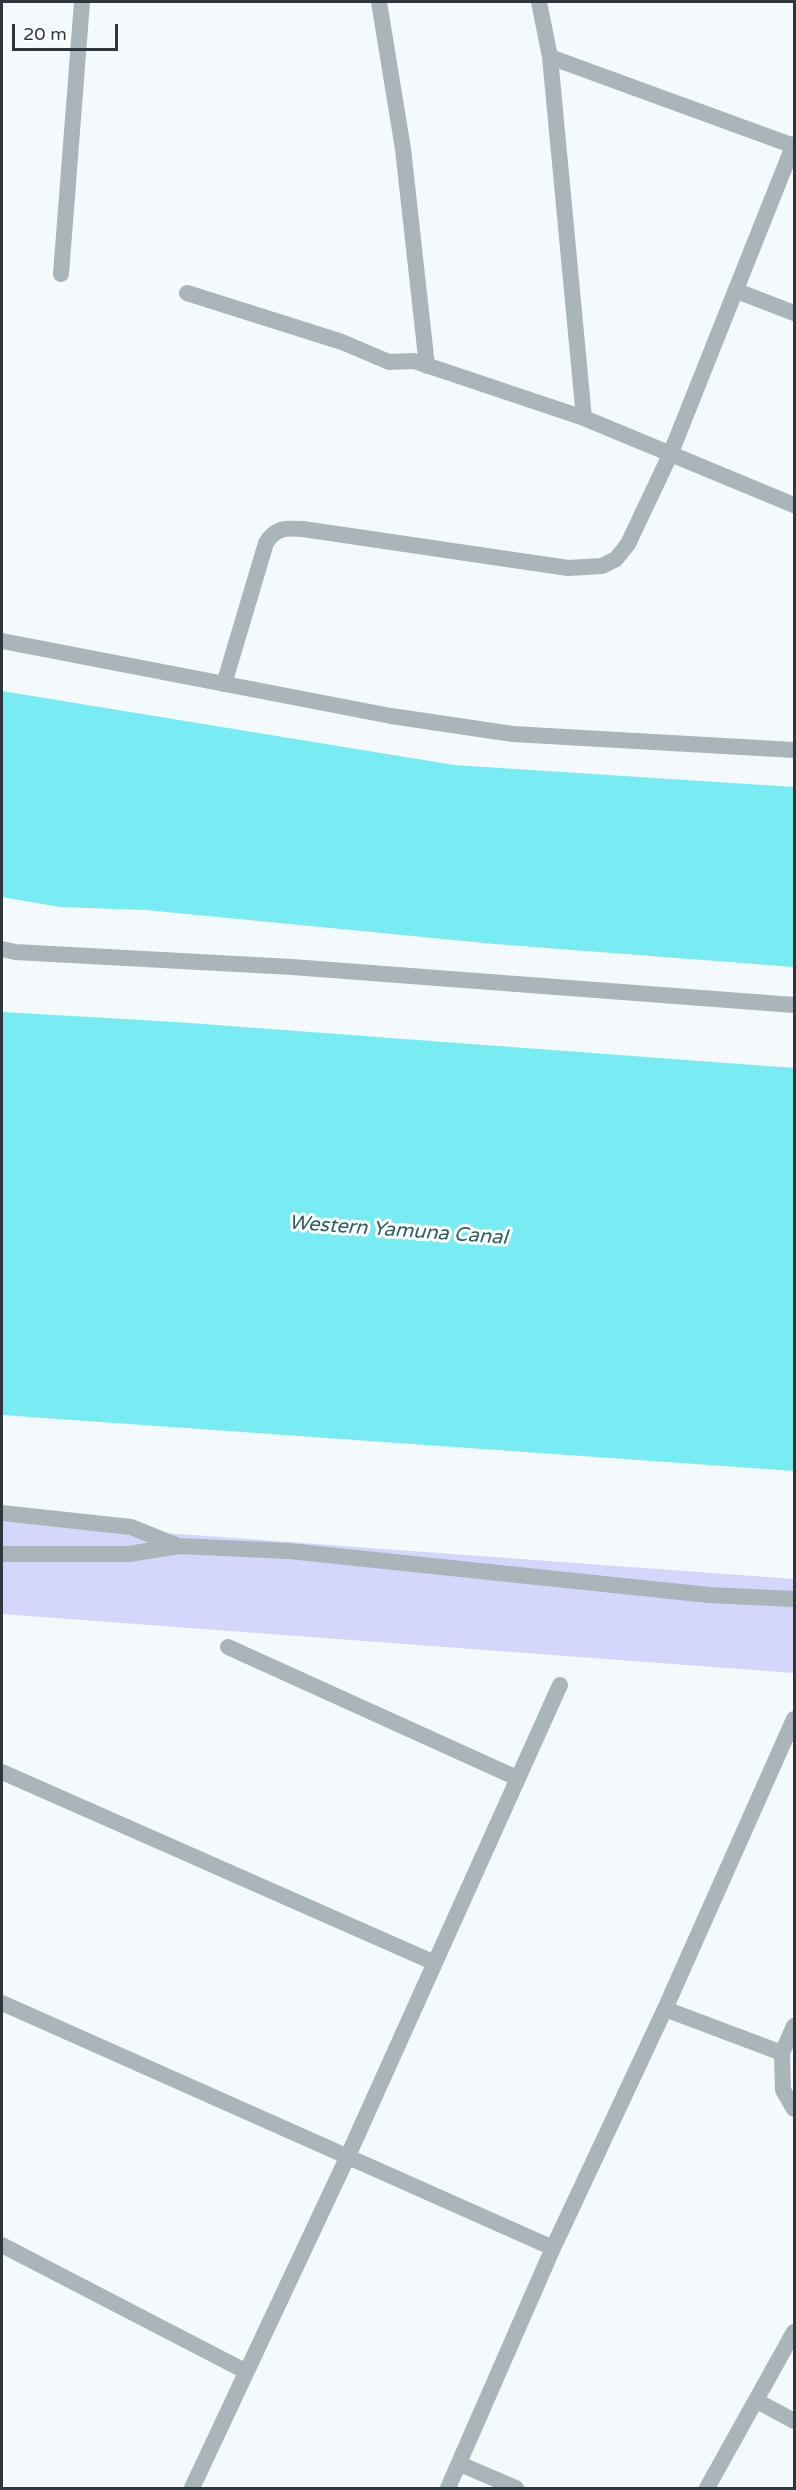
<!DOCTYPE html>
<html>
<head>
<meta charset="utf-8">
<style>
	body { margin:0 }
	#map { position:relative; width:796px; height:2490px; overflow:hidden; background:#f4f9fc; font-family:"Varela Round",sans-serif }
	canvas { display:block }
	.frame { position:absolute; inset:0; border:3px solid #2f373e; pointer-events:none }
	.scale { position:absolute; left:12px; top:24px; width:106px; height:27px; box-sizing:border-box; border:3px solid #2f373e; border-top:0; padding-left:8px; font-size:18px; line-height:21px; white-space:nowrap; color:#2f373e; -webkit-text-stroke:4px #fff; paint-order:stroke }
</style>
</head>
<body>
<div id="map">
<canvas width="796" height="2490"></canvas>
<div class="frame"></div>
<div class="scale">20 m</div>
</div>
<script>
const g = document.querySelector('canvas').getContext('2d');
g.lineJoin = 'round';
function paint(path, color) {
  g.fillStyle = color;
  g.fill(path, 'evenodd');
}
function stroke(path, color, width, dash) {
  g.strokeStyle = color;
  g.lineWidth = width;
  g.lineCap = dash ? 'butt' : 'round';
  g.setLineDash(dash || []);
  g.stroke(path);
}
function label(font, color, halo, rows, align = 'center') {
  g.font = font + ' "Varela Round",sans-serif';
  g.lineWidth = 6;
  g.setLineDash([]);
  g.textBaseline = 'middle';
  g.strokeStyle = halo;
  g.fillStyle = color;
  for (const [text, x, y, turn = 0] of rows) {
    g.save();
    g.translate(x, y);
    g.rotate((+turn || 0) * Math.PI / 180);
    g.textAlign = isNaN(turn) ? turn : align;
    if (halo) g.strokeText(text, 0, 0);
    g.fillText(text, 0, 0);
    g.restore();
  }
}
const green = new Path2D(`
	M 2,1521 L 794,1579 L 794,1673 L 2,1614 Z`);
const water = new Path2D(`
	M 2,691 L 454,765 L 794,787 L 794,967 L 495,944 L 146,910 L 60,907 L 2,897 Z
	M 2,1012 L 176,1022 L 794,1068 L 794,1471 L 2,1415 Z`);
const minor = new Path2D(`
	M 379,2 L 403,149 L 427,366
	M 539,2 L 550,57 L 584,418
	M 550,57 L 794,146
	M 61,274 L 82,2
	M 737,291 L 794,313
	M 187,293 L 342,342 L 389,362 L 414,361 L 584,418 L 794,505
	M 2,641 L 391,716 L 513,734 L 794,750
	M 224,684 L 266,543 C 276,527 286,528 303,529 L 568,568 L 602,566 L 616,559 L 628,544 L 670,455 L 794,144
	M 2,949 L 15,952 L 292,967 L 794,1005
	M 228,1647 L 517,1778
	M 2,1772 L 435,1963
	M 2,2003 L 553,2248
	M 665,2009 L 782,2053
	M 794,2026 L 782,2053 L 783,2090 L 794,2109
	M 2,2245 L 245,2371
	M 757,2401 L 794,2421
	M 460,2464 L 516,2488
	M 192,2488 L 347,2158 L 560,1685
	M 448,2488 L 553,2248 L 665,2009 L 794,1719
	M 707,2488 L 794,2332`);
const tertiary = new Path2D(`
	M 2,1513 L 131,1527 L 178,1546
	M 2,1554 L 129,1554 L 179,1546 L 289,1551 L 709,1595 L 794,1599`);
const waterNames = [
	["Western Yamuna Canal",398,1231,4]
];
paint(green, '#d5d6fb');
paint(water, '#78ecf3');
stroke(minor, '#a9b5b9', 16);
stroke(tertiary, '#a9b5b9', 16);
label('italic 20px', '#2d5f62', '#fff', waterNames);
</script>
</body>
</html>
